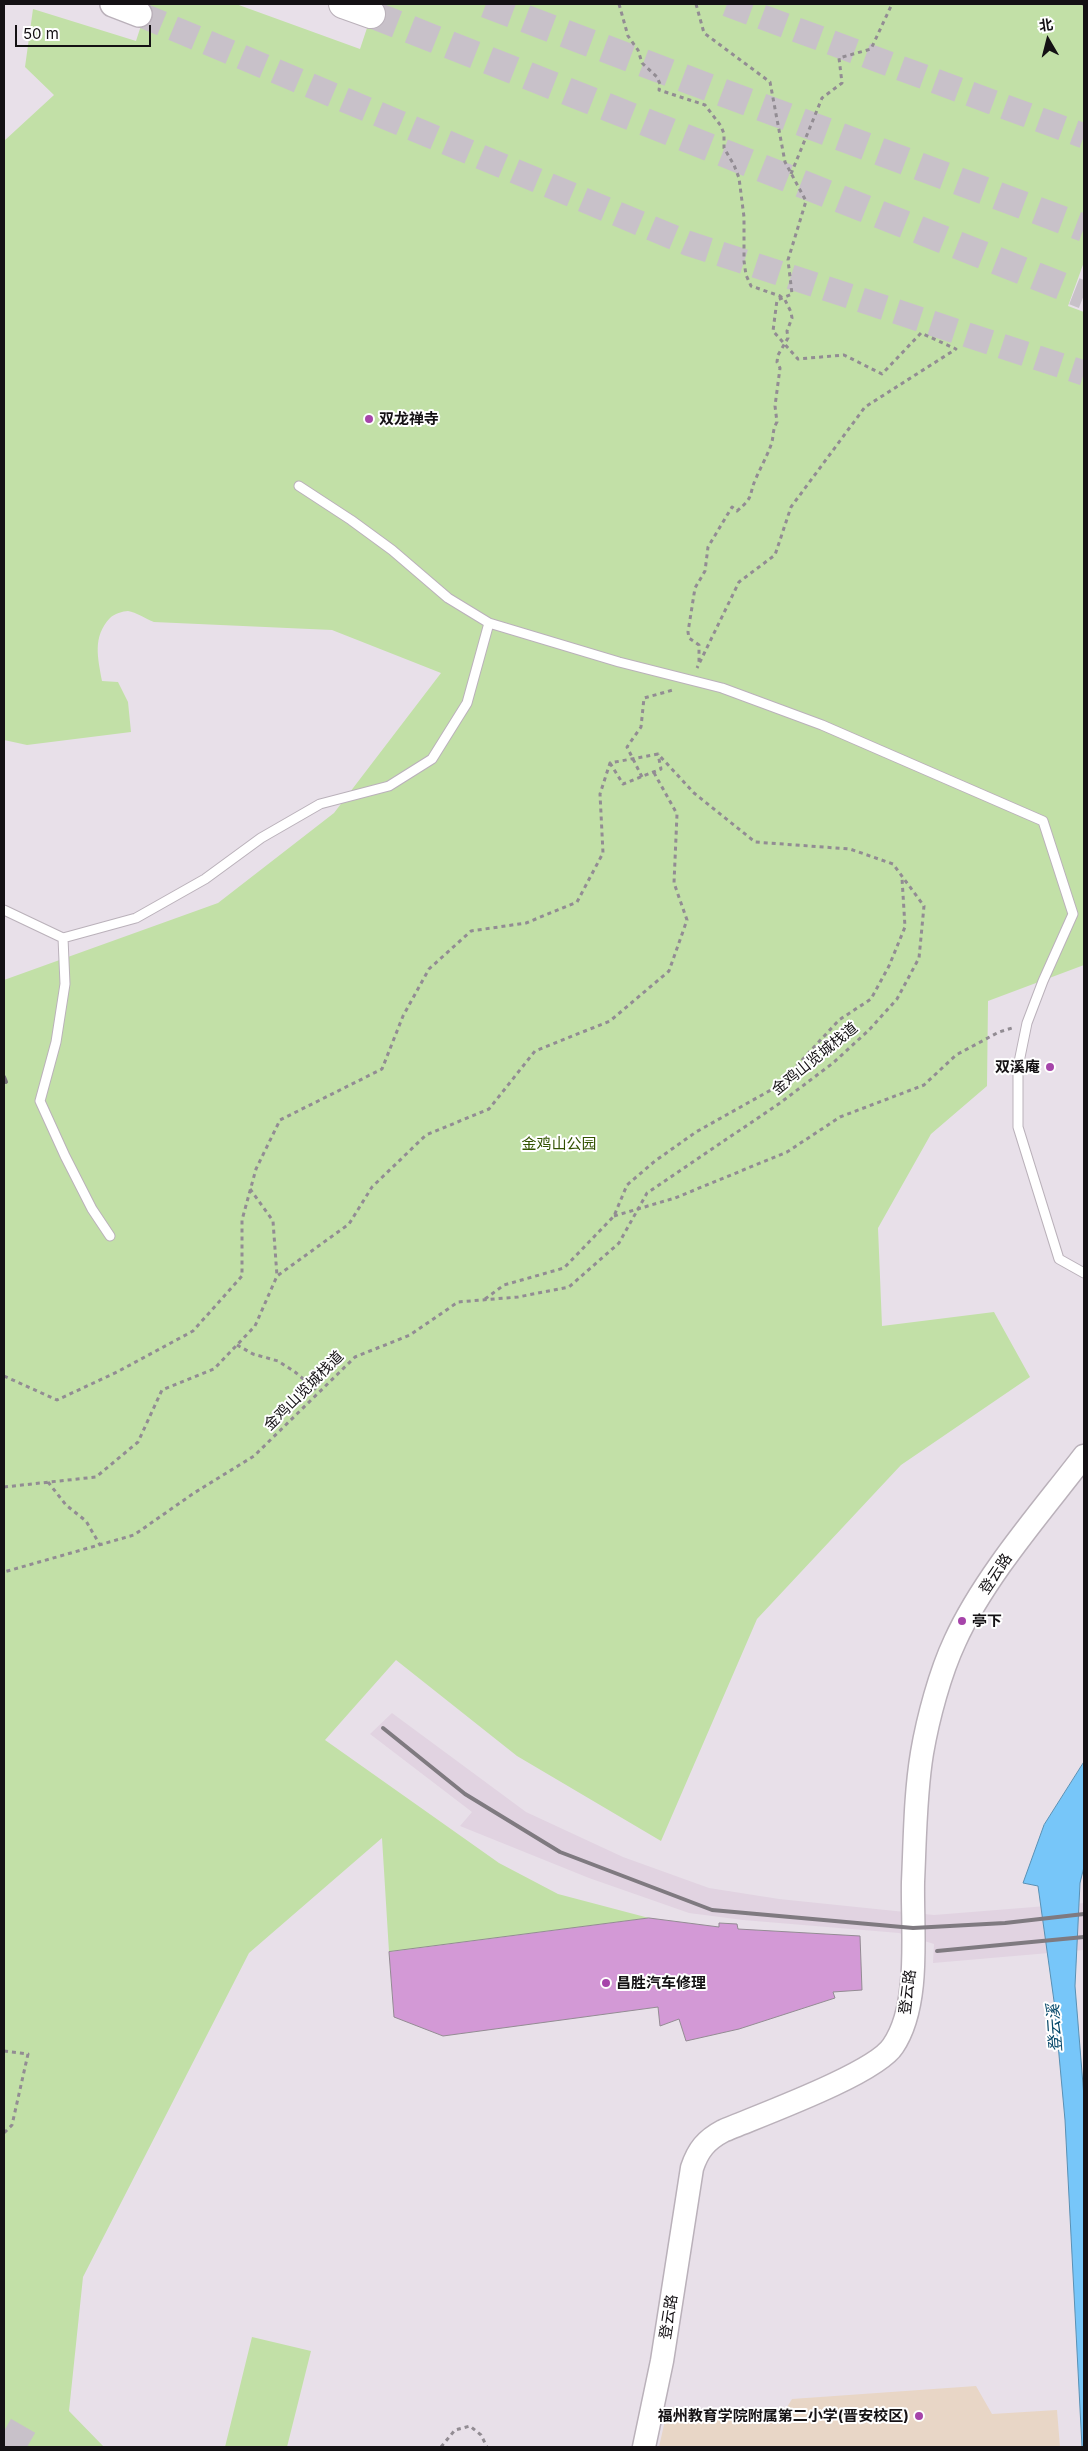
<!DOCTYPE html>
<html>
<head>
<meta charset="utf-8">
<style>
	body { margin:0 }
	#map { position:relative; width:1088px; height:2451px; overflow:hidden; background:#e8e0e9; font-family:Inter,"Noto Sans SC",sans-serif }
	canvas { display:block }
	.frame { position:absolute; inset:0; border:5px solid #141114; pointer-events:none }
	.north { position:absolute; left:1023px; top:15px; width:50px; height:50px; -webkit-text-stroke:4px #fff; paint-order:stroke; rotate:352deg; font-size:14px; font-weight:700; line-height:20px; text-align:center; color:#141114 }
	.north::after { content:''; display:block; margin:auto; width:18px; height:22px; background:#141114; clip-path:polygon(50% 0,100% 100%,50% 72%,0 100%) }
	.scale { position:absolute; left:15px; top:25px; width:136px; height:22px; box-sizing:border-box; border:2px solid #141114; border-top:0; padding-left:6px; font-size:15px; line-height:18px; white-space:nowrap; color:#141114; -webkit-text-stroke:4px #fff; paint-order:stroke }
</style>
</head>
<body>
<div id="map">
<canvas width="1088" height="2451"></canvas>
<div class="frame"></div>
<div class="north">北</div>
<div class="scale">50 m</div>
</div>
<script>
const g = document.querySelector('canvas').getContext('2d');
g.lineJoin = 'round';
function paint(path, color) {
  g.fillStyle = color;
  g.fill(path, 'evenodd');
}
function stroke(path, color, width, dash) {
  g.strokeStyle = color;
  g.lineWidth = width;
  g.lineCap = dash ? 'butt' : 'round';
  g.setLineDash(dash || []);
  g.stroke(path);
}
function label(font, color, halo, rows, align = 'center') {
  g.font = font + ' Inter,"Noto Sans SC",sans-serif';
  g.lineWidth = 4;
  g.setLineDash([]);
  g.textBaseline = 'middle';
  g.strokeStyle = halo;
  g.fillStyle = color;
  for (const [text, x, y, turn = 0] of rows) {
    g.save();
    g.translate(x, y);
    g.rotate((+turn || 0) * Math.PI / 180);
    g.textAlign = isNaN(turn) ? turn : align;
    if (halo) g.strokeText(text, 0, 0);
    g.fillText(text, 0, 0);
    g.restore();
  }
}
const built = new Path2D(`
	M 392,1713 L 526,1812 L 623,1857 L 709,1888 L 779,1899 L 934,1915 L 1084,1903 L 1084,1950 L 933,1963 L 934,1944 L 899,1933 L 743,1920 L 689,1913 L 589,1878 L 460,1826 L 472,1812 L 370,1734 Z`);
const education = new Path2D(`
	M 976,2386 L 992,2414 L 1057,2410 L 1060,2447 L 659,2447 L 668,2407 L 781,2417 L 792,2399 Z`);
const green = new Path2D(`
	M 148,4 L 236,4 L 360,49 L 375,4 L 1084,4 L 1084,262 L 1068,306 L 1084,312 L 1084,965 L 988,1001 L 987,1086 L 931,1134 L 878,1228 L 882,1326 L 994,1312 L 1030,1377 L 901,1465 L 757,1619 L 661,1841 L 517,1756 L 396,1660 L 325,1740 L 499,1863 L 558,1894 L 649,1918 L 389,1952 L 382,1838 L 249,1953 L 83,2277 L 69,2411 L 104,2447 L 4,2447 L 4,980 L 218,903 L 334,813 L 441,673 L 332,630 L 154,622 C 146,619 136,612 128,611 C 123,611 114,614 110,618 C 92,637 98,658 102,681 L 118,682 L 128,702 L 131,732 L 27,745 L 4,740 L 4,141 L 54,95 L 25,67 L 33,9 L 136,41 Z
	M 252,2337 L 311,2351 L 287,2447 L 225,2447 Z`);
const water = new Path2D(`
	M 1084,1762 L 1084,1867 L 1080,1883 L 1075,1986 L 1084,2097 L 1084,2447 L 1082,2447 L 1065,2120 L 1054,2001 L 1038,1886 L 1023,1883 L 1044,1825 Z`);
const building = new Path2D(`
	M 649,1918 L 719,1927 L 719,1923 L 737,1924 L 738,1929 L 860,1936 L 862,1990 L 833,1992 L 835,1998 L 739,2029 L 686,2041 L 679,2019 L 660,2026 L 658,2007 L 443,2036 L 394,2017 L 389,1952 Z`);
const secondaryTunnel = new Path2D(`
	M 727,4 L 1084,136
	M 139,14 L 687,243 L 1084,373`);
const trunkTunnel = new Path2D(`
	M 4,2431 L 32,2447`);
const motorwayTunnel = new Path2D(`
	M 486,4 L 1084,228
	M 371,14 L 1084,295`);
const path = new Path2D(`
	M 619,4 L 628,36 L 638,50 L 642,63 L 657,77 L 660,84 L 659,90 L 705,105 L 721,126 L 724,134 L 724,148 L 734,165 L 739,178 L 744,217 L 744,261 L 746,275 L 751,286 L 780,296 L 785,300 L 791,312 L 792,318 L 787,331 L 788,338 L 778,355 L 777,362 L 780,368 L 775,406 L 777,422 C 772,430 774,437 771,445 C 767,456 761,467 756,478 C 748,496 755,496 737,511 L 732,507 L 708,547 L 705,571 L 695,588 L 688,632 L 689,638 L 699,645 L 699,663
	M 696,4 L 704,33 L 770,82 L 785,162 L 806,201 L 788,260 L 792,294 L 777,300 L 773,331 L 798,359 L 844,355 L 882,374 L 921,333 L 956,349 L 865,407 L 791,507 L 775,555 L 739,582 L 697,668
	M 1083,4 L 1084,5
	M 791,174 L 822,98 L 842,83 L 839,58 L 871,49 L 892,4
	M 610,763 L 623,784 L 661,769 L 658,754
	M 642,777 L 627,747 L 641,727 L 644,698 L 673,690
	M 250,1189 L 273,1221 L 277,1276
	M 614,1216 L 675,1198 L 787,1152 L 840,1117 L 924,1085 L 956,1055 L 999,1032 L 1012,1028
	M 485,1299 L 504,1285 L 564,1268 L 614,1216 L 627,1185 L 655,1161 L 696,1132 L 778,1086 L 839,1020 L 871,999 L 889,966 L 905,927 L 902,878
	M 237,1345 L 253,1354 L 278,1361 L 295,1372 L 319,1392
	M 48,1482 L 66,1505 L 86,1521 L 100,1545
	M 4,1487 L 96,1477 L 138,1442 L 162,1390 L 214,1369 L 255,1326 L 277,1276 L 349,1224 L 372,1187 L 426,1135 L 489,1109 L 535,1051 L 610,1021 L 669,971 L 687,920 L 674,883 L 677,814 L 653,771
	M 4,2051 L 28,2054 L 12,2125 L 4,2133
	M 441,2447 L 455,2430 L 470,2426 L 481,2435 L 487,2447`);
const service = new Path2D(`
	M 489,623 L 619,662 L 722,688 L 822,725 L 1043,821 L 1073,914 L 1043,981 L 1027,1023 L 1018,1067 L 1018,1127 L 1059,1259 L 1084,1273
	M 4,910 L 63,938 L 136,918 L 205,879 L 261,838 L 320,804 L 389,786 L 432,759 L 467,703 L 489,623 L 448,598 L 392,550 L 351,520 L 299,486
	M 63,938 L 65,984 L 56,1042 L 40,1101 L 65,1156 L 92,1209 L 110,1236`);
const tertiary = new Path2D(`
	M 644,2447 L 662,2361 L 692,2168 C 698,2150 706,2140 723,2131 C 758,2116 875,2074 893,2046 C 921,2005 912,1930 913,1882 C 915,1840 915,1795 922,1753 C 928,1718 940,1673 955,1641 C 984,1577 1041,1512 1084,1456`);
const secondary = new Path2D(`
	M 113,4 L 139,14`);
const motorway = new Path2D(`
	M 343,4 L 371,14`);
const rail = new Path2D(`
	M 4,1077 L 6,1082
	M 383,1728 L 465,1794 L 560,1852 L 712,1910 L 913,1928 L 1005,1923 L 1084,1914
	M 937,1951 L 1084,1937`);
const pathBridge = new Path2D(`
	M 4,1376 L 57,1400 L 117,1372 L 193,1331 L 242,1276 L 242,1220 L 256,1169 L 280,1120 L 382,1069 L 403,1016 L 429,969 L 471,931 L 526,923 L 577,902 L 603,853 L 600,794 L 610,763 L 658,754 L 694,793 L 755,842 L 850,849 L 893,864 L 924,906 L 919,958 L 897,999 L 869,1030 L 833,1063 L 780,1103 L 647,1193 L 619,1243 L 569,1287 L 518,1297 L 458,1302 L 410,1335 L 355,1357 L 254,1456 L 194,1493 L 134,1535 L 4,1572`);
const markers = [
	[369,419,5,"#a644aa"],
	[1050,1067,5,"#a644aa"],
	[962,1621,5,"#a644aa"],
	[606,1983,5,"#a644aa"],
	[919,2416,5,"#a644aa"]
];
const poiNames = [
	["双龙禅寺",379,419],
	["双溪庵",1040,1067,"right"],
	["亭下",972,1621],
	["昌胜汽车修理",616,1983],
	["福州教育学院附属第二小学(晋安校区)",909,2416,"right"]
];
const streetNames = [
	["金鸡山览城栈道",815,1059,-39],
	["金鸡山览城栈道",304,1391,-45],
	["登云路",996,1574,-56],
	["登云路",908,1992,-83],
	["登云路",669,2317,-81]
];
const parkNames = [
	["金鸡山公园",559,1144]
];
const waterNames = [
	["登云溪",1055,2028,-94]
];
paint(built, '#e1d3e1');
paint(education, '#e8d6c6');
paint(green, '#c2e0a7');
paint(water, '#77c6f9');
stroke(water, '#5990b4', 1);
paint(building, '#d399d6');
stroke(building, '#938b93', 1);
stroke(secondaryTunnel, '#c8c1c9', 25, [25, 12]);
stroke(trunkTunnel, '#c8c1c9', 28, [28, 14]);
stroke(motorwayTunnel, '#c8c1c9', 28, [28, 14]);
stroke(service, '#bab1ba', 11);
stroke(tertiary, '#bab1ba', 25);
stroke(secondary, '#bab1ba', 28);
stroke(motorway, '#bab1ba', 30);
stroke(path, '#928c93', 3, [4, 4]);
stroke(service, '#fff', 9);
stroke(tertiary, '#fff', 22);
stroke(secondary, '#fff', 25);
stroke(motorway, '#fff', 28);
stroke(rail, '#7f7a80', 4);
stroke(pathBridge, '#928c93', 3, [4, 4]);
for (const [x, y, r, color] of markers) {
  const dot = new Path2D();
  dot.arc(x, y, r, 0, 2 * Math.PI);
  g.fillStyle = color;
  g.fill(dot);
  stroke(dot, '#fff', 2);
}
label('bold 15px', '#141114', '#fff', poiNames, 'left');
label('15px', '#141114', '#fff', streetNames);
label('15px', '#325200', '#fff', parkNames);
label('italic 16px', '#07486a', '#fff', waterNames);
</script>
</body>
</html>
